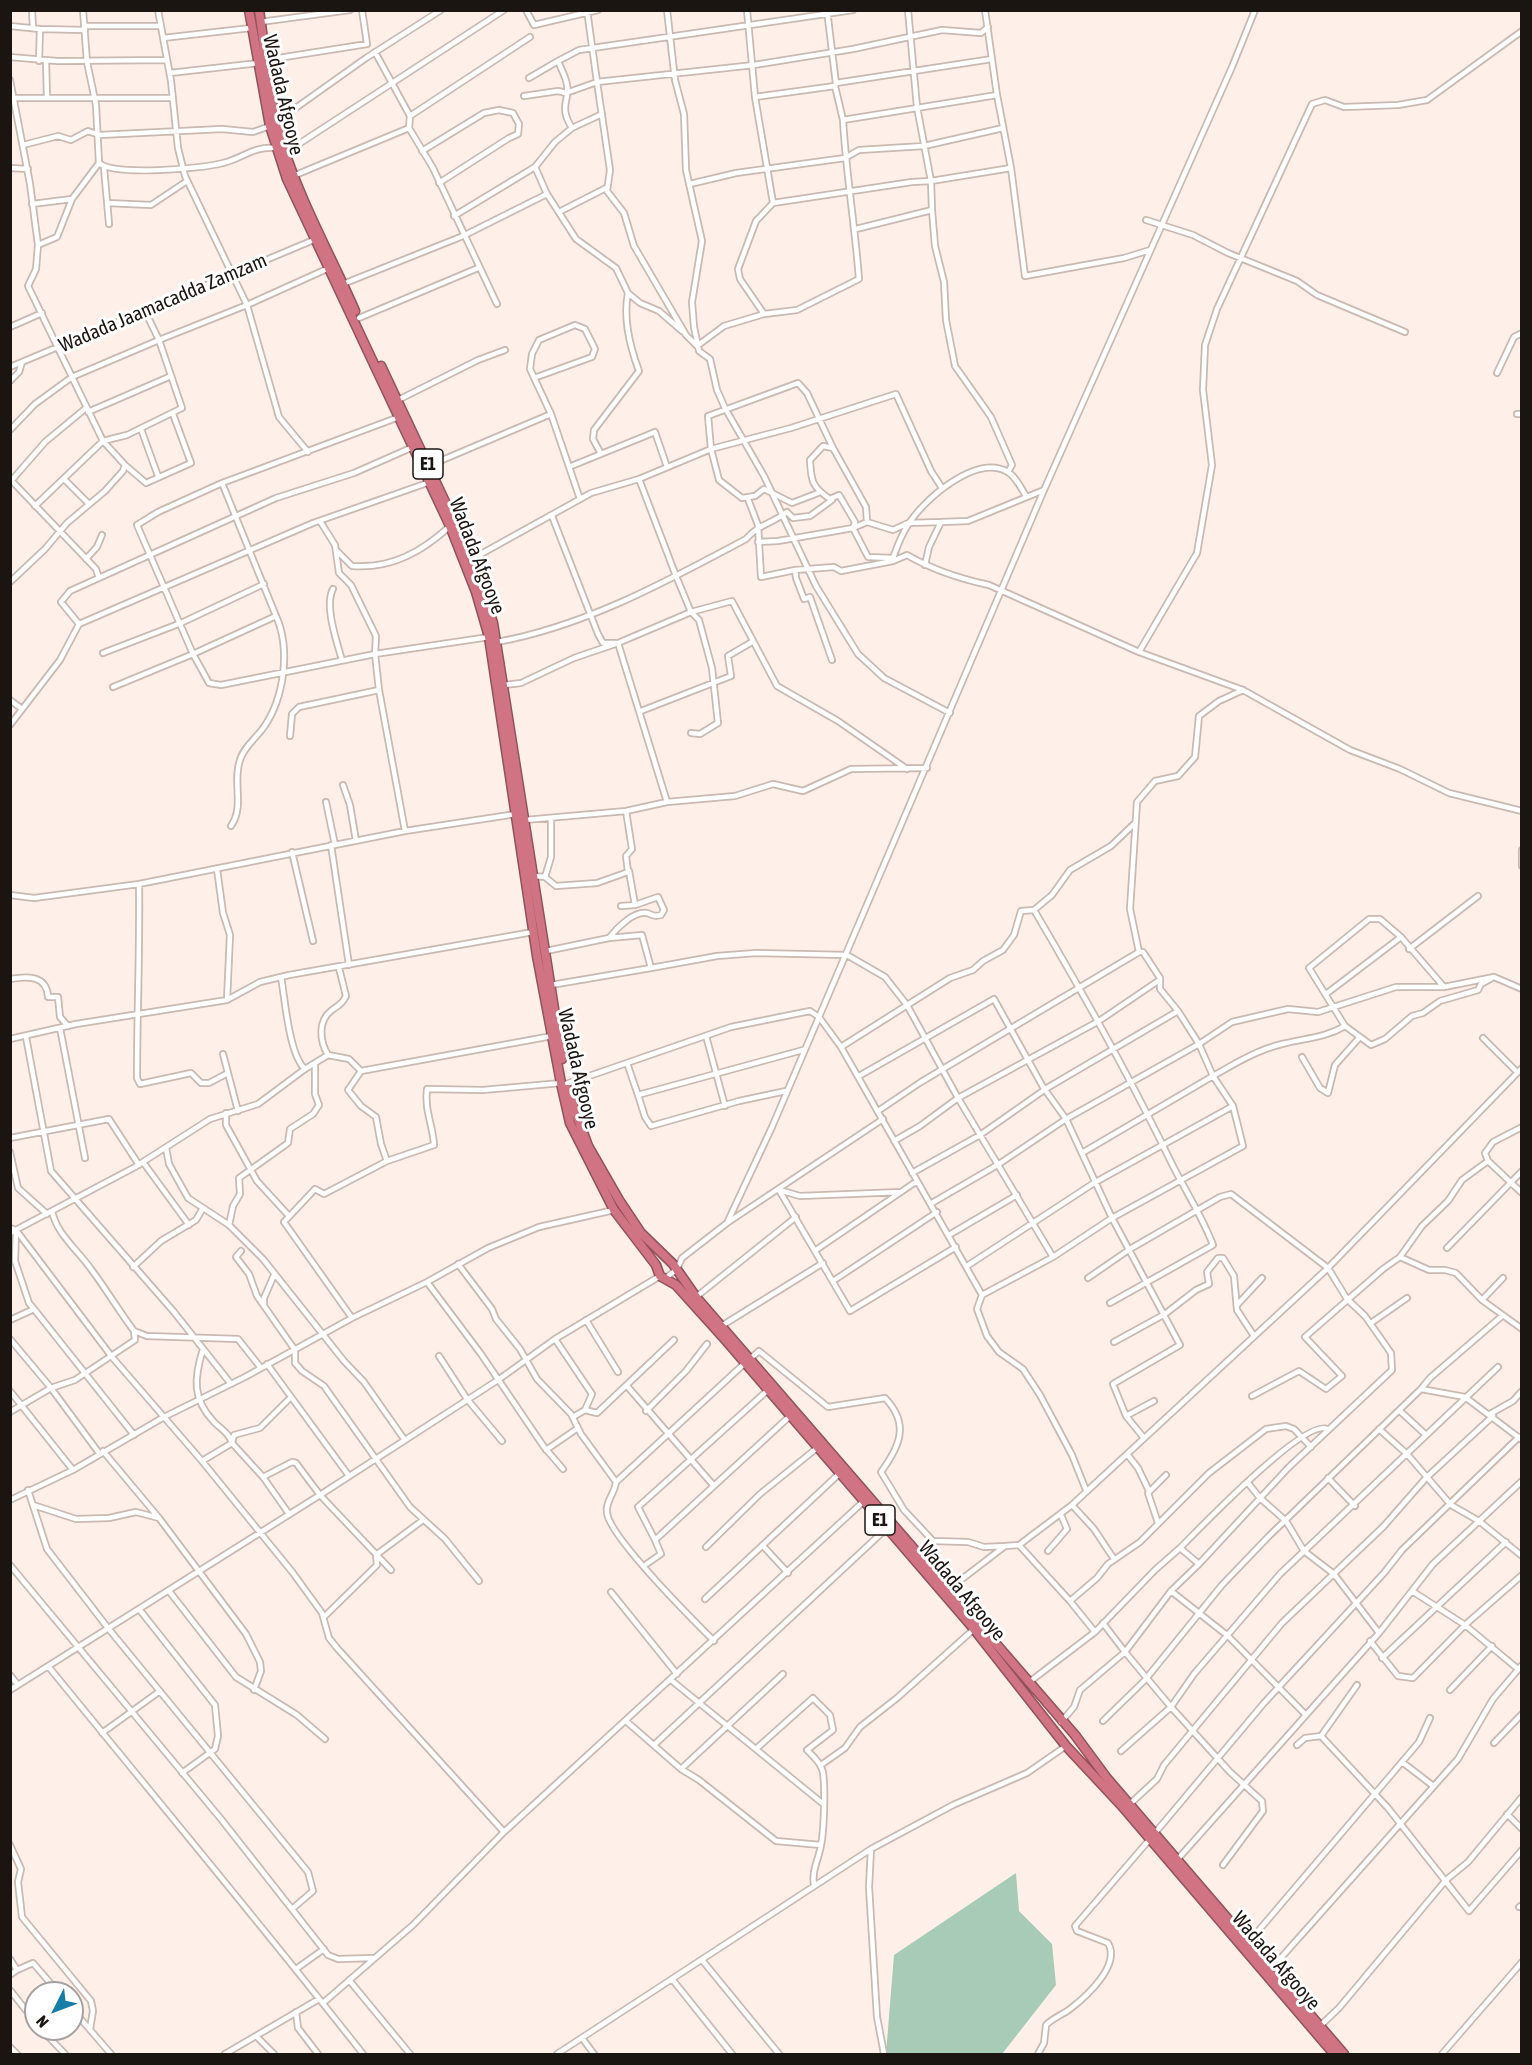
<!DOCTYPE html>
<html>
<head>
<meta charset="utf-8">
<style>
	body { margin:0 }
	#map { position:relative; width:1532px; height:2065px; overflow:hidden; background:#fef0e9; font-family:"Asap Condensed",sans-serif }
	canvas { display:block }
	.frame { position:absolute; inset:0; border:12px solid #1b1512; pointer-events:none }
	.north { position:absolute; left:24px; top:1981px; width:60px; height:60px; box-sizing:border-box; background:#fff; border:2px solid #a4a1a0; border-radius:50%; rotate:228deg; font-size:16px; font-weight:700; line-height:24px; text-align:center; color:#1b1512 }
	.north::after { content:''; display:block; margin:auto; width:21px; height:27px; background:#147ea8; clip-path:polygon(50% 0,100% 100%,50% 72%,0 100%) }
</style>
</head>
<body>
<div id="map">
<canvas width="1532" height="2065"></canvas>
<div class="frame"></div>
<div class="north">N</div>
</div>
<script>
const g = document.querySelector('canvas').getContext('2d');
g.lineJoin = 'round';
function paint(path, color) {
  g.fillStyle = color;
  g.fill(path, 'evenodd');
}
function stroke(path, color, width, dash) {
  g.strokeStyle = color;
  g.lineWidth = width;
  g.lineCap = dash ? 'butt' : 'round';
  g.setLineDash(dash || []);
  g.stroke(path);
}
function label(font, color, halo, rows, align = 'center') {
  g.font = font + ' "Asap Condensed",sans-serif';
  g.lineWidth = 6;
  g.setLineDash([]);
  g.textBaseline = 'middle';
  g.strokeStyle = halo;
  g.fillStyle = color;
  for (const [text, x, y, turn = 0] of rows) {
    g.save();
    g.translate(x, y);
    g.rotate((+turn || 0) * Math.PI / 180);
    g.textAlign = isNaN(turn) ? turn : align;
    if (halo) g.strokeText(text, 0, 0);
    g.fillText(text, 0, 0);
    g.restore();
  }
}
const green = new Path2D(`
	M 1016,1873 L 1019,1911 L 1052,1944 L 1056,1985 L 1002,2054 L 886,2054 L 894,1955 Z`);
const street = new Path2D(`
	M 32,10 L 33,28
	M 526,10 L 534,25 L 598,10
	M 587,10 L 597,82 L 754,65 L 853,49 L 942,30 L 981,33 L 988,27
	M 667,10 L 675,80 L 684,114 L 686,170 L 702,241 L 692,302 L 694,327 L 699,351 L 710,359 L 717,390 L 725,408 L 764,476 L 816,586 L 858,654 L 884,678 L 950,713
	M 747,10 L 755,97
	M 827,10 L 836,84
	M 908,10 L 917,107 L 931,181 L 1011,168 L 997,95
	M 260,22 L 350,10
	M 10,26 L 40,29 L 39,61
	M 85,26 L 161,26
	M 40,29 L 85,30
	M 163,38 L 251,28
	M 375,52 L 410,116 L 409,128 L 433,168 L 497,304
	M 10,57 L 57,61 L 167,60
	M 266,60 L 367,44 L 362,10
	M 46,61 L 47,97
	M 558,61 L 579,50 L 853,10
	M 170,73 L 259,63
	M 529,78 L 558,61 C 561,69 566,77 567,85 C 570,101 558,106 572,128
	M 10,80 L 30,184 L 38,245 L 36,269 L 28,286 L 72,377 L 35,404 L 10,430
	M 836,83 L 992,59
	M 524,96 L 558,91 L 566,93 L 597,82 L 610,170 L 607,191 L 624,213 L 634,246 L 686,335 L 697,346
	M 10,98 L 173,98
	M 410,116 L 530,37
	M 276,122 L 366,58 L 441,10
	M 23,145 L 58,136 L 71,140 L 88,131 L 99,135 L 222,129 L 253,132 L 270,126
	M 422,151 L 484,113 L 499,110 L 513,113 L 519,124 L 518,134 L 509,138 L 439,183
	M 285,153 L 504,10
	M 99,163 C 114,176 201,169 223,163 C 244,158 252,146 276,148
	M 535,167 L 547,194 L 576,239 L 616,268 L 628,293 L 640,303 L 659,311 L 682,331
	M 10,168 L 28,169
	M 104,168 L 109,224
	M 1011,168 L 1025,276 L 1124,258 L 1150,250
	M 293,176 L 409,128
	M 690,184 L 736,173 L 845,158 L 859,150 L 924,146 L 1003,128
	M 107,203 L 151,205 L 187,181
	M 773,203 L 912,182 L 931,181 L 932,210 L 856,229
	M 32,204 L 72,199
	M 932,210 L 935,246 L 944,282 L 946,320 L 955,366 L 991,417 L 1012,465 L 1008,472
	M 559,212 L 606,188
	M 454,216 L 535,167 L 555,142 L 572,128 L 602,114
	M 1146,220 L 1193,235 L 1228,253 L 1297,281 L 1317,295 L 1405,332
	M 38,245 L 57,237 L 72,199 L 99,163 L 96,105 L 87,62 L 83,10
	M 343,284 L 463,236 L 547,194
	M 145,311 L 159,340 L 72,377 L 103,441 L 127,435 L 182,408 L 159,340 L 247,305 L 185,176 L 178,148 L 171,81 L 158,10
	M 764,314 L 740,279 L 738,269 L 756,221 L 773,203 L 755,97 L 835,86 L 843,120 L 997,95 L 985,10
	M 359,318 L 478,268
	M 10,327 L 42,313
	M 697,346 L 724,326 L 764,314 L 797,310 L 859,279 C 855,226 846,173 843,120
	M 10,367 L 316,239
	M 1497,373 L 1514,337 L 1522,333
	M 534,378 L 592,357 L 595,349 L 585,329 L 575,325 L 539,340 L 532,354 L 530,369 L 551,414 L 580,499
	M 10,381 L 19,372 L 22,362
	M 398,400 L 478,360 L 505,350
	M 88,412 L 171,376
	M 1517,414 L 1522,414
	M 141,429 L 158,476
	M 308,452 L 279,417 L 247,305 L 329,268
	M 601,454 L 593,439 L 594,430 L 639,371 C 630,347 623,318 628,293
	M 125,465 L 146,483 L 191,463 L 173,414
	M 428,466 L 551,414
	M 569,467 L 655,432 L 667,467
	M 10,479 L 96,569 L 99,578
	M 64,479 L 89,504
	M 639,479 L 676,576 L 691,612 L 699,620 L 712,668 L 718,723 L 700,734 L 691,733
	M 12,480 L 45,442 L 86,408
	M 222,483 L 276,616 L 193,654 L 209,683 L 221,685 L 375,654 L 489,637
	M 818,493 L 792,503 L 764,489 L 755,496 L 742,498 L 719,480 L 711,449 L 708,416 L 798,383 L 807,393 L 833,448
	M 748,499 L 758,525 L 761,577 L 795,570 L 796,578 L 804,599 L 810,597 L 832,660
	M 320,521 L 335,545 L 339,573 L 351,585 L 376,636 L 375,654 L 379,690 L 405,831
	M 867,522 L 866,507 L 833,448 L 823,446 L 810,460 C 811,481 812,487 830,499 L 839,495 L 855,522 L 853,528 L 868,557 L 893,558 L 893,561 L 907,555 C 933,570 961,579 989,585 L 1139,652 L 1243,690 L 1350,750 L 1400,769 L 1449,793 L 1522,811
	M 758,542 L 778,541 L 853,528 L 867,522 L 893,530 L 908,523 L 941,522
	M 337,551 L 352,566 C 391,569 422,552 450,526
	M 893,558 C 897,547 901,535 908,525 C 923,500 975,455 1006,471 C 1015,475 1021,488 1026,496
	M 86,559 L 97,547 L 102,535
	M 472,559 L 591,493 L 639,479 L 711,449 L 791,428 L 896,394 L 931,471 L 942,488
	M 925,565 L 929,547 L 941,522 L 968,521 L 1044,490
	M 795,570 L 834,567 L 841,571 L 893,561
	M 10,582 L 45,549 L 67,523 L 105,491 L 123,471 L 125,465 L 103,441 L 35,506
	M 333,589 C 324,605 337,643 342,660
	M 79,624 L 61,602 L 70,591 L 276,498 L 354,473 L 413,447
	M 497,642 C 586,626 667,581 746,539 C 759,524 771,524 787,512 L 793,518 L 810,516 L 832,500
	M 1139,652 L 1197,553 L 1212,465 L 1203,390 L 1205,345 L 1217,309 L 1312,104 L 1325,100 L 1344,107 L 1398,105 L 1427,100 L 1522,31
	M 103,653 L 181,623 L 264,584
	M 504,685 L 521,683 L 574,658 L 618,643 L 603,643 L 598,634 L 552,516
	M 113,687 L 193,654 L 137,525 L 158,512 L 222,483 L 399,417
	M 10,700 L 22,709
	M 641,711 L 731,676 L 728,656 L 752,642
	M 10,725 L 60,660 L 79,624 L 313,523 L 430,482
	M 290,736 L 292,714 L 299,707 L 379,690
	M 343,785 L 350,805 L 356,841
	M 326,802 L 335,845
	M 667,802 L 618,643 L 691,612 L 732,601 L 777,686 L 838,721 L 907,769
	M 525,820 L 626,811 L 667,802 L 735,796 L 773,784 L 803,791 L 851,769 L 927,768
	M 231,826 C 245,806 232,782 240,760 C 243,748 257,737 264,727 C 284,698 291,649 276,616
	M 331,845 L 349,965
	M 1522,850 L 1522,866
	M 292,852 L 313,941
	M 217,869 L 223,913 L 230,935 L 227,1000
	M 534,876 L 545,877 L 556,886 L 597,883 L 628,872 L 626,856 L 632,849 L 626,811
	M 545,877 L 551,857 L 551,818
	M 139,884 C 140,948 137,1013 137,1078 L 140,1084 L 191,1073 L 201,1083 L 209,1083 L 228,1073
	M 10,895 L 34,898 L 139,884 L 405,831 L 516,814
	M 621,906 L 635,905 L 629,871
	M 1034,910 C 1083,993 1130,1077 1172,1164 C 1186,1192 1202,1216 1213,1245 L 1110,1303
	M 609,938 C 616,929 633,911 647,913 C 653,915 654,917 661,915 L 664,910 L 658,897 L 635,905
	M 1409,949 L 1478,896
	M 546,951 L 609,938 L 642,935 L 651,968 L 717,956 L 756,953 L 847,955 L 885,977 L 907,1005 L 958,1098 L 1053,1257 L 982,1295 L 841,1047 L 819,1017 L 810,1011 L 731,1027 L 566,1084
	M 281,977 C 285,999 289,1055 305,1069
	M 10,979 C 27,976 47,975 48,997 L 58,997 L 60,1017 L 68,1026
	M 551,985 L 651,968
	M 1326,994 L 1401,937
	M 1178,1011 L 1160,989 L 1160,978 L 1143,952 L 1139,952 L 1130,909 L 1137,802 L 1155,781 L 1178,776 L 1195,757 L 1199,716 L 1219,701 L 1243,690
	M 1345,1026 L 1309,968 L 1369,919 L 1380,919 L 1401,937 L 1444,987
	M 60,1028 L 85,1158
	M 706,1036 L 725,1106
	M 26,1037 L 51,1171 L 174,1312 L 231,1384
	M 1483,1038 L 1517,1072
	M 10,1039 L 76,1024 L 227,1000 L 260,982 L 289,975 L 533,932
	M 841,1047 L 950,978 L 973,970 L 983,961 L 1003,950 L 1014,935 L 1021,911 L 1034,910 L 1052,895 L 1070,870 L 1111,846 L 1135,823
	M 223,1054 L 238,1111
	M 328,1055 C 320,1042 317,1021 332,1010 C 339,1005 342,1004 346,996 L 339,968
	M 1302,1057 L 1320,1088 L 1328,1093 L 1335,1065 L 1359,1038
	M 627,1063 L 638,1095 L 803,1050
	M 361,1071 L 552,1036
	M 859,1076 L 994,999 L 1043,1087 L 1066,1119 L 1112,1218 L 1180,1345 L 1113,1384 L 1126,1416 L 1144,1438
	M 638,1095 L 645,1117 L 651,1126 L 739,1101 L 786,1091
	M 878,1111 L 921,1082 L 1139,952
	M 226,1113 L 226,1125 L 257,1181 L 289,1216
	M 1522,1127 L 1493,1142 L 1485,1153 L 1488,1161 L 1522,1193
	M 10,1138 L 109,1119 L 139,1165
	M 894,1141 L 920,1126 L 958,1098 L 1099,1021 L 1158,981
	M 166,1148 L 169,1164 L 188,1198 L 229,1225 L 263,1259 L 344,1361 L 364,1382 L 404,1439
	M 10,1152 L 18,1188 L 47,1214
	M 387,1161 L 434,1145 C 433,1126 424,1109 427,1089 L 483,1090 L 561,1083
	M 143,1162 L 189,1225
	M 912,1173 L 980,1135 L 1047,1088 L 1178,1011 L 1199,1044 L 1232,1022 L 1288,1009 L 1318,1012 L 1396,987 L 1444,987 L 1494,977 L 1522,989
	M 901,1192 L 800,1196 L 779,1190 L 850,1311 L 956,1247
	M 932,1203 L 999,1164 L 1066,1119 L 1199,1044 L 1213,1076 L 1082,1153
	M 727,1223 L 772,1127 L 1044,490 L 1232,67 L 1255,10
	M 229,1225 L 233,1206 L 240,1194 L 239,1178 L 288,1143 L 290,1129 L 313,1114 L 319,1105 L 315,1094 L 315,1063
	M 10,1228 L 16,1230 L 112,1357 L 202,1461 L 293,1573 L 322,1613 L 329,1638 L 337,1648 L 504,1832
	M 10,1233 L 135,1167 L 210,1119 L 258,1104 L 305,1069 L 328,1055 L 349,1059 L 361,1071 L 348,1090 L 361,1106 L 376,1117 L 381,1144 L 387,1161 L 324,1194 L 315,1189 L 284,1222 L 352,1318
	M 949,1235 L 1017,1195
	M 1447,1248 L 1522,1171
	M 816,1250 L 917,1181
	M 241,1251 L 236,1257 L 249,1274 L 257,1296 L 295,1350 L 295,1363 L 302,1371 L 324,1386 L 410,1507 L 445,1539 L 479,1581
	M 1053,1257 L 1112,1218 L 1243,1146 L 1233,1106
	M 1400,1257 L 1429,1270 L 1445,1270 L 1456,1273 L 1482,1300 L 1522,1329
	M 458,1264 L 492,1309 L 496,1319 L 520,1349 L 537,1379 L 571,1414 L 581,1434 L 616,1482 C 615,1493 605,1502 607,1513 C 610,1537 693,1620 714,1641
	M 967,1266 L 1094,1183 L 1233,1106 L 1213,1076 C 1236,1063 1257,1050 1282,1044 C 1305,1038 1325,1038 1345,1026 L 1371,1045 L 1385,1039 L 1412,1016 L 1423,1013 L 1440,1001 L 1478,990 L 1481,984 L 1492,978
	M 133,1267 L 161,1241 L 196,1220 L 203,1208
	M 666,1278 L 677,1269 L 682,1258 L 727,1223 L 883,1119
	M 1088,1278 L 1130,1249 L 1220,1197 L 1231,1194 L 1328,1268 L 1347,1299 L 1365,1316 L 1391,1353 L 1392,1370 L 1288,1468 L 1199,1564
	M 833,1281 L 937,1212
	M 427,1282 L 481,1354 L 544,1447 L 563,1469
	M 982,1295 L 977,1309 L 987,1336 L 999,1352 L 1023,1369 L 1040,1395 L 1072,1455 L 1086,1490
	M 696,1297 L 796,1217
	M 1482,1300 L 1503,1278
	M 264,1304 L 264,1298 L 274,1275
	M 1237,1305 L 1262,1278
	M 34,1309 L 134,1435
	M 10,1320 L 34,1309 L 29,1303 L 15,1261 L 16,1230
	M 586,1320 L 618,1372
	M 1371,1323 L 1407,1298
	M 723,1325 L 823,1263
	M 134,1331 L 147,1336 L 238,1339 L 261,1368
	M 10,1339 L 51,1388 L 99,1453
	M 555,1339 L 592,1394 L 585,1410 L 573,1417
	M 1114,1342 L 1165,1314 L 1196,1290 L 1209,1284 L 1207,1272 L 1218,1258 L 1223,1258 L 1234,1276 L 1237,1310 L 1254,1336
	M 203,1349 C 194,1378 192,1399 214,1422 C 221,1429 229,1433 232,1443 L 263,1477 L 289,1514
	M 439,1356 L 467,1399 L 502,1441
	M 751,1358 L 759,1351 L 828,1407 L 885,1398 C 910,1424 900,1446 881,1472 L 904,1510 L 933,1541 L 968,1542 L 984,1547 L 1005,1546
	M 267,1364 L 349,1476
	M 627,1386 L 714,1486
	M 1421,1389 L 1430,1378 L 1502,1316
	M 10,1391 L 73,1470
	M 1252,1396 L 1299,1371 L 1326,1389 L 1342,1376 L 1305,1337 L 1383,1269 L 1400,1257 L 1422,1226 L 1448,1201 L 1462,1180 L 1488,1161
	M 585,1410 L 597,1413 L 674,1340
	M 646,1411 L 686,1371 L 707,1344
	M 1400,1411 L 1426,1435
	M 10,1412 L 51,1388 L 75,1380 L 135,1340 L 134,1331 C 119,1311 106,1289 91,1269 C 77,1249 57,1235 52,1211
	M 1490,1414 L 1513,1401 L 1522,1391
	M 1126,1416 L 1154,1401
	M 1379,1429 L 1407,1454 L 1451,1505 L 1479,1521 L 1522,1556
	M 546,1450 L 578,1428
	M 103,1451 L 159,1518 L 246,1634 L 260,1662 L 261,1671 L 254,1690
	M 1127,1454 L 1138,1468 L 1149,1491
	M 202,1461 L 232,1443 L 234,1435 L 260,1428 L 290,1398
	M 263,1477 L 292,1462 L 296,1463 L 320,1495 L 391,1570
	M 1328,1478 L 1355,1506
	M 616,1482 L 745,1363
	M 1248,1483 L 1260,1498 L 1286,1521 L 1304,1551 L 1334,1574 L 1379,1633
	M 28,1490 L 47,1549 L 108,1628 L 308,1872 L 313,1891 L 292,1909
	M 10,1500 L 73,1470 L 164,1417 L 245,1377 L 352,1318 L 427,1282 L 488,1248 L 539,1227 L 614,1210
	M 33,1505 L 76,1519 L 109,1518 L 136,1512 L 159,1518
	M 1072,1505 L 1094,1529 L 1114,1559
	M 1158,1523 L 1148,1493 L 1166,1475
	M 655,1540 L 638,1507 L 768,1390
	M 1019,1545 L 1070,1601
	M 706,1547 L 760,1494 L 817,1448
	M 764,1547 L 788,1573
	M 1048,1551 L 1067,1529 L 1061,1515
	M 10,1565 L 221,1819 L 328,1955 L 338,1959 L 373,1958
	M 645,1565 L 661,1554 L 655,1540 L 790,1416
	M 949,1589 L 1005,1546 L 1019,1545 L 1072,1505 L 1328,1268 L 1522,1068
	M 169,1591 L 236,1677 L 297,1715 L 325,1739
	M 1171,1591 L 1228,1636 L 1305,1714
	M 1412,1591 L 1465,1625 L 1518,1669
	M 611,1592 L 677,1674
	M 705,1599 L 839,1474
	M 139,1609 L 215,1705 L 218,1736 L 215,1749 L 182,1773
	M 324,1617 L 377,1565 L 376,1555 L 423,1520
	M 1103,1623 L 1125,1652 L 1171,1591 L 1199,1564 L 1180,1548 C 1199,1529 1305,1418 1327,1429
	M 1095,1632 L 1070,1601 L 1097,1578 L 1108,1564 L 1140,1542 L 1209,1473 L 1266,1429 L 1286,1426 L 1294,1429 L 1311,1447
	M 1370,1641 L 1398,1676 L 1413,1678 L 1465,1625 L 1522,1575
	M 1382,1658 L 1506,1542
	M 48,1666 C 153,1795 260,1923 363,2054
	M 10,1675 L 18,1685
	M 671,1680 L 822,1803
	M 1028,1683 L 1095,1632 L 1155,1570 L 1180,1548
	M 10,1690 L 320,1495 L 498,1380 L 555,1339 L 660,1276
	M 1450,1690 L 1492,1646
	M 626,1721 L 681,1769 L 699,1780 L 776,1841 L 821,1845
	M 1103,1721 L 1145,1680 L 1222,1585 L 1269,1536 L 1421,1389 L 1465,1397 L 1522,1440
	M 1061,1722 L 1074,1707 L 1080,1690 L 1125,1652 L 1171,1707 L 1121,1751
	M 102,1733 L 160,1691
	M 1321,1736 L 1357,1685
	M 1494,1743 L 1522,1714
	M 654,1745 L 887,1528
	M 1297,1745 L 1305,1738 L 1321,1736 L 1388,1808 L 1469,1911 L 1522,1850
	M 757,1748 L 813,1698 L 830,1715 L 833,1730 L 807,1750 C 812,1755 819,1761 822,1769 C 826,1780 824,1831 821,1845 C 819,1859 811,1871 814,1886
	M 1402,1762 L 1432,1785
	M 821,1765 L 845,1748 L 860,1727 L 897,1698 L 974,1629
	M 681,1769 L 783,1674
	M 1131,1803 L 1157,1779 L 1164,1765 L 1282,1623 L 1383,1527 L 1426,1478 L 1493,1416
	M 1507,1814 L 1522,1829
	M 1155,1833 L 1264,1703 L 1384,1573 L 1402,1550 L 1519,1437
	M 10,1845 L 21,1869 L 18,1882 L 22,1917 L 91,2001 L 93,2011 L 90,2029
	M 871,1849 L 869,1887 L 877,2017 L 884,2054
	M 1177,1860 L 1379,1633 L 1433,1564 L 1522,1481
	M 1223,1865 L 1263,1811 L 1262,1801 L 1230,1772 L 1171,1707 L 1194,1674 L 1280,1574 L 1498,1367
	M 1519,1907 L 1522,1905
	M 1248,1943 L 1419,1742 L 1430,1718
	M 10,1959 L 17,1970 L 10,1975
	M 702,1960 L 779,2054
	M 296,1969 L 324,1949
	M 1271,1969 L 1458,1759 L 1493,1699 L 1522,1665
	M 17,1970 L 33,1963 L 59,1993
	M 672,1979 L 732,2054
	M 349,1980 L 410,2054
	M 10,1990 L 36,2023
	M 323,2003 L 413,1925 L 504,1832 L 864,1501
	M 72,2009 L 111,2054
	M 296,2012 L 298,2028 L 318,2054
	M 1320,2026 L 1339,2008 L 1446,1880 L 1468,1862 L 1522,1797
	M 41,2029 L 65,2054
	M 256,2036 L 274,2054
	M 582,2038 L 594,2054
	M 10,2047 L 17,2054
	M 225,2054 L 319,1999
	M 557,2054 L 871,1849 L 953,1805 L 1027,1773 L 1066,1746
	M 1038,2054 L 1044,2043 L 1046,2025 C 1053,2018 1062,2015 1070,2009 C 1087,1996 1121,1965 1108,1943 L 1077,1931 L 1075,1926 L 1150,1839
	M 1442,2054 L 1522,1962`);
const highway = new Path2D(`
	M 249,10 L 270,126 L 287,179 L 450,526 L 476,592 L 489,637 L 537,956 L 561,1083 L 570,1123 L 614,1210 L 656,1265 L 660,1276 L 676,1285 L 722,1336 L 974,1629 L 1066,1746 L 1121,1805 L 1334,2054
	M 259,10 C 266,56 269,103 283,146 C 301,203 331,256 355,311
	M 381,366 L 472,559 L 493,623 L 562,1059
	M 567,1089 L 588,1146 L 619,1200 L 641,1233 L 673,1264 L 696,1297 L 1075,1735 L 1106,1777 L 1344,2054`);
const shields = [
	[428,464,30],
	[880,1520,30]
];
const shieldNames = [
	["E1",428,464],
	["E1",880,1520]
];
const streetNames = [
	["Wadada Afgooye",283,95,77],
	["Wadada Jaamacadda Zamzam",163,303,-23],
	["Wadada Afgooye",477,556,69],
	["Wadada Afgooye",578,1069,77],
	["Wadada Afgooye",962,1591,50],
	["Wadada Afgooye",1276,1961,49]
];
paint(green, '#a7cbb6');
stroke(street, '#c9b9b0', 8);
stroke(highway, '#91525b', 11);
stroke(street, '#fff', 4.5);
stroke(highway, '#d07382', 8);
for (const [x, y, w] of shields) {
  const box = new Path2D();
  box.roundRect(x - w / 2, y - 15, w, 30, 4.5);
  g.fillStyle = '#fff';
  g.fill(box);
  stroke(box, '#1b1512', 1.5);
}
label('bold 18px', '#1b1512', null, shieldNames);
label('20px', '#1b1512', '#fff', streetNames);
</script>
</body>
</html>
